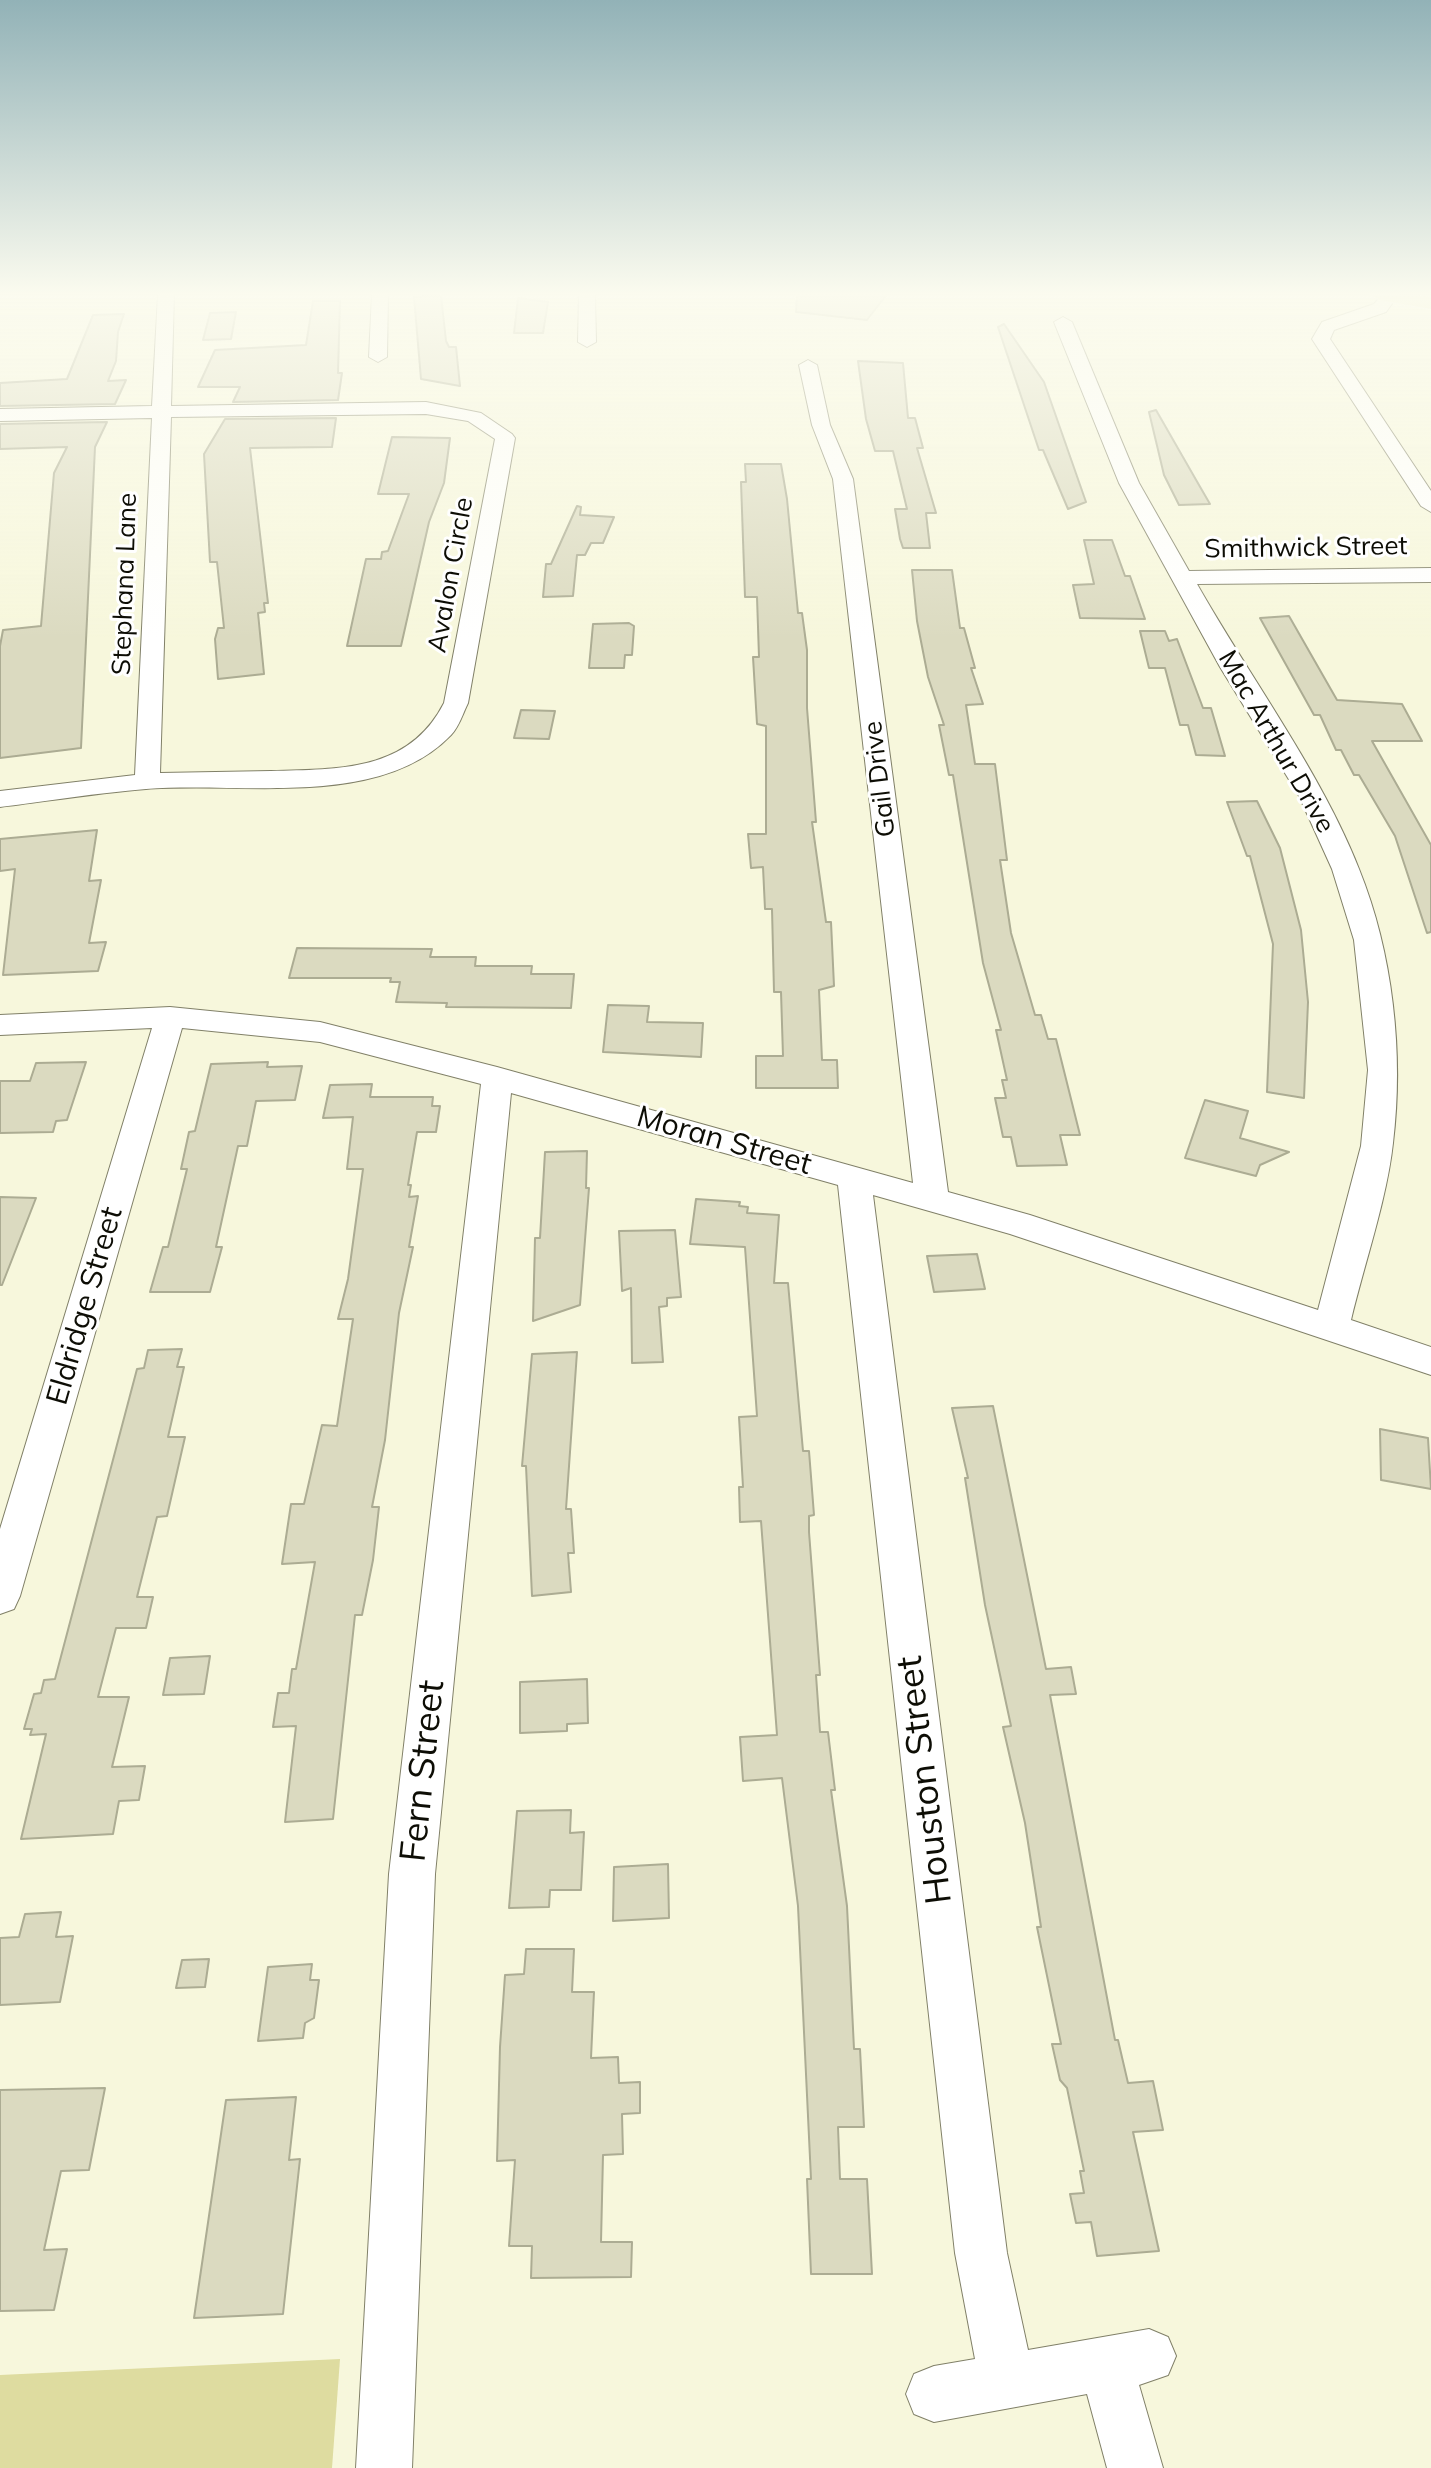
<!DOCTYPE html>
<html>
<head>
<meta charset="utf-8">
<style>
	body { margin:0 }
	canvas { display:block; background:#f7f7dc }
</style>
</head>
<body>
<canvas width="1431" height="2468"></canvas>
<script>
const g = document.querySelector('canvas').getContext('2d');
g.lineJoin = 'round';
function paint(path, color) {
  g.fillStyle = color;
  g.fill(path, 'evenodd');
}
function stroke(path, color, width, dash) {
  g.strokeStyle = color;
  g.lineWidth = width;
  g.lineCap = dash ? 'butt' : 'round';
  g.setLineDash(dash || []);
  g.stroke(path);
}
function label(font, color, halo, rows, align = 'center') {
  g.font = font + ' Mulish,sans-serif';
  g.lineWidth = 6;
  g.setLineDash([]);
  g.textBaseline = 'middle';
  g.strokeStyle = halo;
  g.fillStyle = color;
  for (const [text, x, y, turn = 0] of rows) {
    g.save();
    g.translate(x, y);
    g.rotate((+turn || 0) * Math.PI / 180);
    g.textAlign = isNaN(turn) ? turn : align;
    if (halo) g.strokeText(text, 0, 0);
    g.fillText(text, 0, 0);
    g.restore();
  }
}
const green = new Path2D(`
	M 340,2359 L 332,2468 L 0,2468 L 0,2375 Z`);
const building = new Path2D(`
	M 797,294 L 887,294 L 867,320 L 796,312 Z
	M 441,295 L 446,341 L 449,347 L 456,347 L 460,386 L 421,379 L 414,297 Z
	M 518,298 L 548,302 L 543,333 L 514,333 Z
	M 313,301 L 340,301 L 338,373 L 342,373 L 338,400 L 233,402 L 240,387 L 198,387 L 215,350 L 306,345 Z
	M 236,312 L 231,339 L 203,340 L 210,313 Z
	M 124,314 L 118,332 L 116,361 L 108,381 L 126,380 L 115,404 L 0,406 L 0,383 L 67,379 L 93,315 Z
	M 1004,324 L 1044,382 L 1086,502 L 1068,509 L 1043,450 L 1039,450 L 998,327 Z
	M 858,361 L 903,363 L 908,418 L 915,418 L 923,448 L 917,448 L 936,513 L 926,513 L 930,548 L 903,548 L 900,539 L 895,509 L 907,509 L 893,451 L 875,451 L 866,419 Z
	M 1156,410 L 1199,485 L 1210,504 L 1179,505 L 1164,475 L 1149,412 Z
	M 336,418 L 332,447 L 250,448 L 268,603 L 264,603 L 265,612 L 258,613 L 264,674 L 218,679 L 215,639 L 218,628 L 224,628 L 217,562 L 210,562 L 204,454 L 225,419 Z
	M 107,422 L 95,447 L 81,748 L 0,758 L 0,646 L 3,630 L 41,626 L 54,473 L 67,447 L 0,449 L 0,424 Z
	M 392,437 L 450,438 L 444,483 L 429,522 L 401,646 L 347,646 L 366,559 L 381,559 L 382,552 L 388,551 L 409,494 L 378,494 Z
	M 745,464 L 781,464 L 787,499 L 798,613 L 802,613 L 807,650 L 807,708 L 816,822 L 812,822 L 826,922 L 831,922 L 834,986 L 819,990 L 822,1060 L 837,1060 L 838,1088 L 756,1088 L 756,1056 L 783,1056 L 781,992 L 774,992 L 772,909 L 765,909 L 763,867 L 751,868 L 748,834 L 766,834 L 766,726 L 757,724 L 753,657 L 759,657 L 757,597 L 745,597 L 741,482 L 746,482 Z
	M 577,506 L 581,507 L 580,515 L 614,517 L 603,543 L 591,543 L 585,555 L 577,555 L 573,596 L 543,597 L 546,564 L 551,564 Z
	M 1084,540 L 1112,540 L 1125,576 L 1130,576 L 1145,619 L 1080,618 L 1073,585 L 1094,584 Z
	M 912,570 L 952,570 L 960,628 L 964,628 L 975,668 L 971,668 L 983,704 L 966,705 L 975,764 L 995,764 L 1007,860 L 1000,860 L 1011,933 L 1035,1015 L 1041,1015 L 1048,1039 L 1056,1039 L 1080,1135 L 1060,1135 L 1067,1165 L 1017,1166 L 1011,1137 L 1003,1137 L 995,1098 L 1006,1098 L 1002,1080 L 1007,1080 L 996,1030 L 1001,1030 L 983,963 L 953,775 L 949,775 L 939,725 L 944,725 L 928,677 L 917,621 Z
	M 1289,616 L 1337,700 L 1402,704 L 1422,741 L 1372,741 L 1431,845 L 1431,932 L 1427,933 L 1395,836 L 1359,775 L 1354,775 L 1341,750 L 1336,750 L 1320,715 L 1314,715 L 1260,618 Z
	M 629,623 L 634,626 L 632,655 L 625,655 L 624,668 L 589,668 L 593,624 Z
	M 1140,631 L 1165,631 L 1169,641 L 1177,639 L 1203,708 L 1211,708 L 1225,756 L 1196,755 L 1188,725 L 1180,725 L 1165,668 L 1149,668 Z
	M 521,710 L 555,711 L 549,739 L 514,738 Z
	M 1257,801 L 1280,848 L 1301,930 L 1308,1002 L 1304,1098 L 1267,1092 L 1273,944 L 1250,856 L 1247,856 L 1227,802 Z
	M 97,830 L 89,881 L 101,880 L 89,943 L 106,942 L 98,971 L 3,975 L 15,869 L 0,871 L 0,839 Z
	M 297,948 L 432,949 L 430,957 L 476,957 L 475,966 L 532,966 L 531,974 L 574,974 L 571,1008 L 446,1007 L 447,1003 L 396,1002 L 400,982 L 390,982 L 391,978 L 289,978 Z
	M 608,1005 L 649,1006 L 647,1022 L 703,1023 L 701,1057 L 603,1052 Z
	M 86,1062 L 67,1120 L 56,1121 L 53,1132 L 0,1133 L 0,1081 L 30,1081 L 36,1063 Z
	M 268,1062 L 267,1067 L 302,1066 L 295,1100 L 256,1101 L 247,1146 L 238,1146 L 216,1247 L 222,1247 L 210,1292 L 150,1292 L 163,1247 L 168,1247 L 187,1169 L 181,1169 L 189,1132 L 195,1131 L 211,1064 Z
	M 372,1084 L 370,1097 L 433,1097 L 432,1106 L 440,1106 L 436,1132 L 417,1132 L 408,1185 L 411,1185 L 409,1197 L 418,1196 L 409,1247 L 413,1247 L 399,1313 L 385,1440 L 372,1507 L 379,1507 L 373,1560 L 362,1615 L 355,1615 L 333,1819 L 285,1822 L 296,1726 L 273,1727 L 278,1693 L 289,1693 L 292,1669 L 296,1669 L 315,1562 L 282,1564 L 291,1504 L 304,1504 L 322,1425 L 337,1426 L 353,1319 L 338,1319 L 348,1279 L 363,1169 L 347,1169 L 353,1117 L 323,1118 L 330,1085 Z
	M 1205,1100 L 1248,1111 L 1240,1138 L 1289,1152 L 1260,1165 L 1256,1176 L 1185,1158 Z
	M 587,1151 L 586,1188 L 589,1188 L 580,1305 L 533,1321 L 535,1238 L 540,1238 L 545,1152 Z
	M 0,1197 L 36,1198 L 2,1285 L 0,1285 Z
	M 696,1199 L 740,1202 L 739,1206 L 748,1207 L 747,1213 L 779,1215 L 774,1283 L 788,1283 L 803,1451 L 809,1451 L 814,1515 L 809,1516 L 809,1532 L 820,1675 L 816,1675 L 820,1732 L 828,1732 L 835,1790 L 831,1790 L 847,1906 L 854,2049 L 860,2049 L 864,2127 L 838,2127 L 840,2179 L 867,2179 L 872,2274 L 811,2274 L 807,2179 L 811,2179 L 798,1906 L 782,1778 L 743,1781 L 740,1737 L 777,1735 L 761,1521 L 740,1522 L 739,1487 L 743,1487 L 739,1417 L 757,1416 L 745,1247 L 690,1244 Z
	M 675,1230 L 681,1297 L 667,1298 L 667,1306 L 659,1307 L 663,1362 L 632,1363 L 631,1288 L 622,1291 L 619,1231 Z
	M 977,1254 L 985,1289 L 934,1292 L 927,1256 Z
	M 182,1349 L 177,1367 L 184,1367 L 168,1437 L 185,1437 L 167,1516 L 157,1517 L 137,1597 L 153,1597 L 146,1628 L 116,1628 L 98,1697 L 129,1697 L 112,1767 L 145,1766 L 139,1800 L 119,1801 L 113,1834 L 21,1839 L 46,1734 L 30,1735 L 32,1729 L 24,1729 L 34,1694 L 41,1693 L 44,1680 L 55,1679 L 137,1369 L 144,1368 L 148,1350 Z
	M 577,1352 L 566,1509 L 571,1509 L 574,1553 L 568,1553 L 571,1592 L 532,1596 L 526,1466 L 522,1466 L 532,1354 Z
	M 993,1406 L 1046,1669 L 1071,1667 L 1076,1694 L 1050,1695 L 1115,2040 L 1118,2040 L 1128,2083 L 1153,2081 L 1163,2130 L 1133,2132 L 1159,2251 L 1097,2256 L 1091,2222 L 1076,2223 L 1070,2194 L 1084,2193 L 1080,2171 L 1084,2171 L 1067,2088 L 1060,2080 L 1052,2044 L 1061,2044 L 1037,1927 L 1041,1927 L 1025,1823 L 1003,1727 L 1011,1726 L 985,1605 L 965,1478 L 968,1478 L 952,1408 Z
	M 1380,1429 L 1428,1438 L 1431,1489 L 1381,1480 Z
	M 210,1656 L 204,1694 L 163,1695 L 170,1658 Z
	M 587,1679 L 588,1723 L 567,1724 L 567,1731 L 520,1733 L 520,1682 Z
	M 571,1810 L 570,1833 L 584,1832 L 581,1890 L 550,1890 L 549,1907 L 509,1908 L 517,1811 Z
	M 668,1864 L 669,1918 L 613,1921 L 614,1867 Z
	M 61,1912 L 56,1937 L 73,1936 L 60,2002 L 0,2005 L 0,1938 L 19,1937 L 25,1914 Z
	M 526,1949 L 574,1949 L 572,1992 L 594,1992 L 591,2058 L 618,2057 L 619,2083 L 640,2082 L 640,2113 L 622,2114 L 623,2154 L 603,2155 L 601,2242 L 632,2242 L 631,2277 L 531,2278 L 532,2246 L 509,2246 L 515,2160 L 497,2161 L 500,2047 L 505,1975 L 524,1974 Z
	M 209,1959 L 205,1987 L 176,1988 L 182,1960 Z
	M 312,1964 L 310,1980 L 319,1980 L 314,2018 L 305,2023 L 303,2038 L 258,2041 L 268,1967 Z
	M 105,2088 L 89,2170 L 61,2171 L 44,2250 L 67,2249 L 54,2310 L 0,2311 L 0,2090 Z
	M 296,2097 L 289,2160 L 300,2159 L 283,2314 L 194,2318 L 226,2100 Z`);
const minor = new Path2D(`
	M 158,294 L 174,294 L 171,406 L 426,402 L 481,413 L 512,434 L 515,438 L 468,703 C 463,713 459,727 451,735 C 379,810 240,781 146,789 C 97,793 48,801 0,807 L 0,791 L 135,775 L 152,418 L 0,421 L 0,409 L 152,406 ZM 426,414 L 468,421 L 495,439 L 444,703 C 409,772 339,769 271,771 C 234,772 197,772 160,773 L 171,417 Z
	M 372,294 L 388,294 L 387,357 L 378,362 L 369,357 Z
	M 579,294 L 595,294 L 596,342 L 587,347 L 578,342 Z
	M 1383,294 L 1399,294 L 1386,312 L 1334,330 L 1330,339 L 1431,491 L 1431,512 L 1421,506 L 1312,339 L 1322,322 L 1374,304 Z
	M 1063,317 L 1072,322 L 1139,483 L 1189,571 L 1431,568 L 1431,582 L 1197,584 C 1249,676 1321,772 1359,869 C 1393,953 1404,1054 1393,1143 C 1387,1199 1364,1265 1351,1320 L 1431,1347 L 1431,1375 L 1010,1234 L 873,1195 L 1007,2253 L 1028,2350 L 1149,2329 L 1168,2337 L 1176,2356 L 1168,2375 L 1139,2385 L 1163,2468 L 1107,2468 L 1087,2394 L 934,2422 L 914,2414 L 906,2394 L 914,2374 L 934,2366 L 975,2359 L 955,2253 L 838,1185 L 511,1093 L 435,1874 L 412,2468 L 356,2468 L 389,1874 L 481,1084 L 320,1042 L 182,1028 L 20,1596 L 14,1609 L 0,1614 L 0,1529 L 152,1028 L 0,1035 L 0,1015 L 170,1007 L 320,1022 L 497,1067 L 913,1183 L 833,479 L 812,425 L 799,365 L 808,360 L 817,365 L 830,425 L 853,479 L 948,1192 L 1030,1215 L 1318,1310 L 1361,1146 L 1368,1070 L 1354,940 L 1332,869 L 1299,796 L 1220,667 L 1119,483 L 1054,322 Z`);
const major = new Path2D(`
	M 1370,294 L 1431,297 L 1431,309 L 1380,300 Z`);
const farStreetnames = [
	["Smithwick Street",1306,548,-1],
	["Avalon Circle",451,575,-80],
	["Stephana Lane",125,584,-88],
	["Mac Arthur Drive",1276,742,60],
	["Gail Drive",880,779,-97]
];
const streetNames = [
	["Moran Street",724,1141,16],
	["Eldridge Street",85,1306,-74]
];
const nearStreetnames = [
	["Fern Street",423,1771,-84],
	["Houston Street",925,1780,-97]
];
paint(green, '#dedca0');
paint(building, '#dbdac0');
stroke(building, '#acac93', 2);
stroke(minor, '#818068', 2);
stroke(major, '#fff', 2);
paint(minor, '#fff');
paint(major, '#ede9a8');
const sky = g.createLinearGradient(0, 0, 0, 639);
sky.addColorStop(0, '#92b2b7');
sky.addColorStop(0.46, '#fbfbef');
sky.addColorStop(1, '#fbfbef00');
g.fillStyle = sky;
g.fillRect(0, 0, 1431, 639);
label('26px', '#0d0d05', '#fff', farStreetnames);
label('30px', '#0d0d05', '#fff', streetNames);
label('36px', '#0d0d05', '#fff', nearStreetnames);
</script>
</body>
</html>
